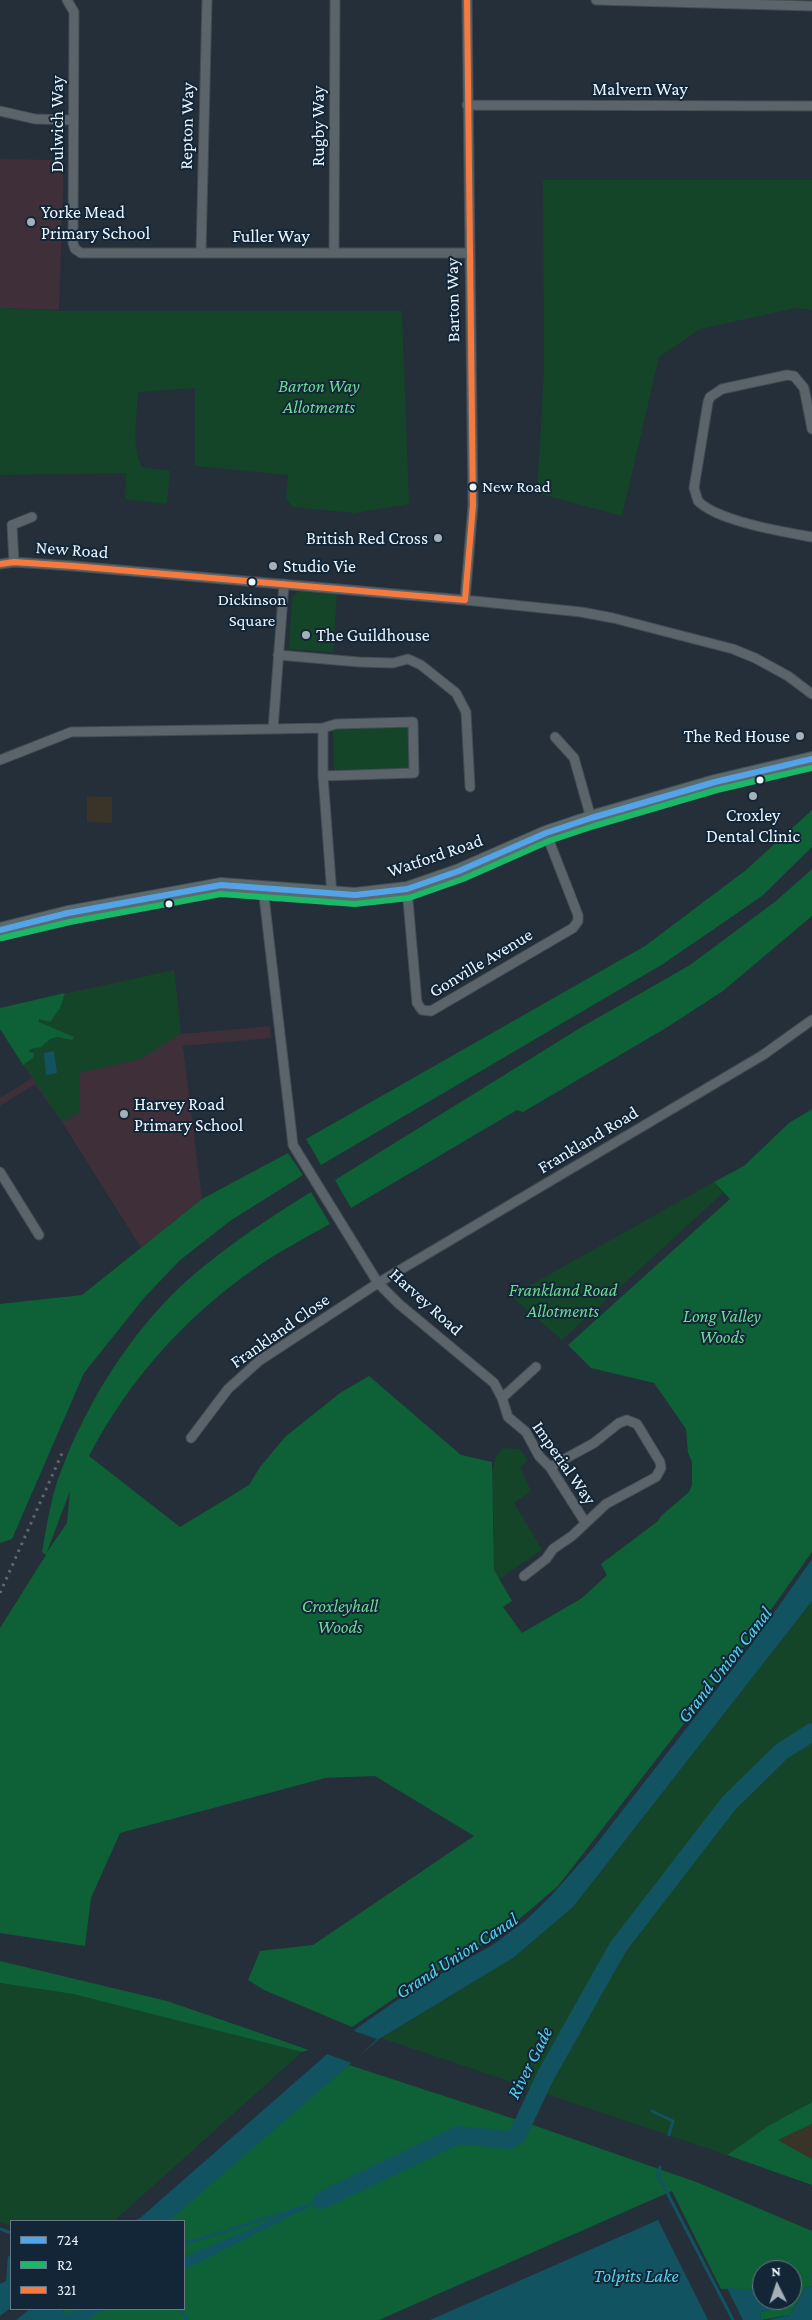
<!DOCTYPE html>
<html>
<head>
<meta charset="utf-8">
<style>
	body { margin:0 }
	#map { position:relative; width:812px; height:2320px; overflow:hidden; background:#242f39; font-family:"Crimson Pro",serif }
	canvas { display:block }
	.legend { position:absolute; left:10px; top:2220px; width:175px; height:90px; box-sizing:border-box; background:#132637; border:1px solid #697987; margin:0; padding:6px 9px; list-style:none; font-size:15px; color:#ebf5fe }
	.legend li { display:flex; align-items:center; gap:10px; height:25px }
	.legend b { width:25px; border:1px solid #697987 }
	.north { position:absolute; left:752px; top:2260px; width:50px; height:50px; box-sizing:border-box; background:#132637; border:1px solid #697987; border-radius:50%; rotate:356deg; font-size:14px; font-weight:700; line-height:20px; text-align:center; color:#ebf5fe }
	.north::after { content:''; display:block; margin:auto; width:18px; height:22px; background:#a5b0b9; clip-path:polygon(50% 0,100% 100%,50% 72%,0 100%) }
</style>
</head>
<body>
<div id="map">
<canvas width="812" height="2320"></canvas>
<ul class="legend">
<li><b style="height:6px;background:#53a3e8"></b>724</li>
<li><b style="height:6px;background:#1ab867"></b>R2</li>
<li><b style="height:6px;background:#f6793e"></b>321</li>
</ul>
<div class="north">N</div>
</div>
<script>
const g = document.querySelector('canvas').getContext('2d');
g.lineJoin = 'round';
function paint(path, color) {
  g.fillStyle = color;
  g.fill(path, 'evenodd');
}
function stroke(path, color, width, dash) {
  g.strokeStyle = color;
  g.lineWidth = width;
  g.lineCap = dash ? 'butt' : 'round';
  g.setLineDash(dash || []);
  g.stroke(path);
}
function label(font, color, halo, rows, align = 'center') {
  g.font = font + ' "Crimson Pro",serif';
  g.lineWidth = 4;
  g.setLineDash([]);
  g.textBaseline = 'middle';
  g.strokeStyle = halo;
  g.fillStyle = color;
  for (const [text, x, y, turn = 0] of rows) {
    g.save();
    g.translate(x, y);
    g.rotate((+turn || 0) * Math.PI / 180);
    g.textAlign = isNaN(turn) ? turn : align;
    if (halo) g.strokeText(text, 0, 0);
    g.fillText(text, 0, 0);
    g.restore();
  }
}
const industrial = new Path2D(`
	M 87,796 L 112,797 L 112,823 L 87,822 Z
	M 812,2124 L 812,2159 L 778,2140 Z`);
const education = new Path2D(`
	M 0,159 L 64,160 L 59,310 L 0,308 Z
	M 174,970 L 181,1034 L 270,1026 L 271,1038 L 183,1046 L 202,1199 L 141,1248 L 62,1122 L 35,1084 L 0,1106 L 0,1098 L 32,1078 L 0,1029 L 0,1008 Z`);
const green = new Path2D(`
	M 543,180 L 812,180 L 812,310 L 796,308 L 700,329 L 659,357 L 622,516 L 537,493 L 544,371 Z
	M 0,308 L 65,311 L 402,311 L 409,504 L 354,513 L 292,507 L 286,498 L 288,475 L 195,466 L 195,388 L 138,392 C 137,415 131,447 142,467 L 170,471 L 167,504 L 125,499 L 126,473 L 0,475 Z
	M 300,590 L 337,592 L 333,652 L 289,649 L 292,597 Z
	M 408,726 L 409,768 L 334,770 L 333,728 Z
	M 174,970 L 181,1034 L 140,1059 L 79,1073 L 80,1112 L 62,1122 L 0,1029 L 0,1008 Z
	M 714,1182 L 723,1193 L 562,1340 L 511,1296 Z
	M 503,1448 L 520,1449 L 528,1461 L 520,1467 L 531,1491 L 514,1503 L 542,1550 L 499,1579 L 494,1570 L 492,1548 L 494,1533 L 492,1473 L 496,1456 Z
	M 812,1601 L 812,2102 L 768,2126 L 727,2155 L 381,2038 L 513,1958 L 573,1907 Z
	M 0,1983 L 73,1994 L 302,2052 L 114,2221 L 11,2221 L 11,2226 L 0,2222 Z`);
const forest = new Path2D(`
	M 812,810 L 812,847 L 762,896 L 663,964 L 321,1165 L 306,1139 L 645,946 L 746,870 Z
	M 812,869 L 812,916 L 723,991 L 666,1028 L 523,1112 L 517,1110 L 351,1208 L 335,1180 L 580,1028 L 690,965 L 776,901 Z
	M 65,993 L 60,1008 L 50,1022 L 39,1019 L 39,1022 L 74,1037 L 72,1040 L 58,1037 L 50,1039 L 41,1047 L 30,1049 L 29,1052 L 34,1053 L 33,1058 L 23,1065 L 0,1029 L 0,1008 Z
	M 812,1109 L 812,1552 L 753,1635 L 558,1886 L 503,1933 L 417,1983 L 352,2027 L 264,1990 L 248,1980 L 260,1951 L 313,1945 L 474,1836 L 375,1776 L 325,1778 L 120,1833 L 91,1898 L 85,1946 L 0,1933 L 0,1628 L 46,1555 L 42,1552 C 47,1525 51,1496 61,1471 C 88,1400 133,1328 191,1277 C 228,1245 269,1218 311,1192 L 330,1224 C 305,1238 278,1252 254,1269 C 185,1317 128,1381 89,1456 L 180,1527 L 249,1485 L 260,1467 L 285,1437 L 340,1393 L 369,1376 L 461,1455 L 492,1462 L 494,1570 L 512,1601 L 503,1607 L 522,1633 L 582,1598 L 607,1575 L 601,1564 L 658,1521 L 661,1516 L 689,1492 L 692,1485 L 692,1462 L 688,1453 L 686,1429 L 654,1383 L 591,1368 L 568,1345 L 730,1199 L 714,1182 L 744,1166 L 789,1123 ZM 70,1491 L 67,1523 L 47,1552 Z
	M 288,1153 L 303,1175 L 230,1221 L 179,1261 L 144,1298 L 84,1373 L 12,1539 L 0,1543 L 0,1304 L 82,1295 L 202,1199 Z
	M 0,1961 L 167,2001 L 309,2050 L 302,2052 L 73,1994 L 0,1983 Z
	M 349,2065 L 533,2125 L 699,2183 L 812,2231 L 812,2286 L 805,2288 L 790,2315 L 761,2320 L 760,2312 L 778,2308 L 781,2300 L 792,2300 L 792,2270 L 762,2270 L 762,2290 L 721,2289 L 672,2191 L 379,2320 L 55,2320 L 65,2309 L 184,2309 L 184,2221 L 159,2221 Z
	M 812,2102 L 812,2124 L 778,2140 L 812,2159 L 812,2185 L 727,2155 L 768,2126 Z`);
const water = new Path2D(`
	M 54,1051 L 57,1073 L 46,1075 L 44,1053 Z
	M 812,1559 L 812,1601 L 573,1907 L 513,1958 L 379,2039 L 169,2221 L 134,2221 L 140,2218 L 357,2028 L 406,1994 L 494,1944 L 525,1921 L 551,1896 L 594,1847 L 752,1644 Z
	M 342,2190 L 184,2270 L 184,2257 Z
	M 658,2220 L 708,2320 L 430,2320 Z
	M 8,2256 L 11,2257 L 11,2308 L 0,2316 L 0,2284 L 6,2281 Z
	M 812,2286 L 812,2320 L 768,2320 L 790,2315 L 805,2288 Z
	M 727,2288 L 762,2290 L 762,2300 L 782,2300 L 778,2308 L 760,2312 L 761,2320 L 743,2320 Z
	M 30,2309 L 62,2309 L 66,2315 L 78,2309 L 105,2309 L 87,2320 L 16,2320 Z`);
const pier = new Path2D(`
	M 351,2030 L 377,2039 L 352,2063 L 324,2053 Z`);
const stream = new Path2D(`
	M 652,2111 L 673,2121 L 669,2135
	M 660,2167 L 658,2175 L 733,2320
	M 0,2229 L 11,2233
	M 184,2244 L 306,2206
	M 180,2309 L 187,2320`);
const river = new Path2D(`
	M 322,2200 L 458,2135 L 509,2140 L 517,2136 L 546,2075 L 618,1947 L 729,1803 L 781,1752 L 812,1732`);
const minor = new Path2D(`
	M 67,0 L 74,12 L 73,243 L 75,249 L 81,253 L 469,253
	M 596,0 L 812,6
	M 467,105 L 812,106
	M 0,111 L 35,119 L 73,120
	M 201,253 L 207,0
	M 334,253 L 335,0
	M 812,429 L 804,388 L 794,376 L 787,375 L 722,389 L 710,397 L 708,402 L 694,488 L 698,501 C 717,521 784,532 812,537
	M 14,562 L 12,525 L 32,517
	M 0,564 L 14,562 L 73,566 L 465,600 L 581,612 L 613,618 L 733,649 L 755,658 L 788,676 L 812,694
	M 284,584 L 273,729 L 323,728 L 323,776 L 332,895
	M 465,600 L 473,505 L 467,0
	M 278,655 L 359,662 L 393,663 L 408,659 L 421,665 L 456,693 L 466,712 L 470,787
	M 555,737 L 574,758 L 591,818
	M 0,760 L 71,732 L 273,729
	M 323,776 L 414,773 L 413,722 L 336,724 L 323,728
	M 263,888 L 293,1145 L 378,1283 L 399,1304 L 494,1383 L 502,1398 L 536,1367
	M 407,889 L 417,1003 L 422,1010 L 431,1011 L 573,928 L 578,921 L 578,915 L 546,833
	M 0,1172 L 39,1235
	M 502,1398 L 508,1417 L 526,1432 L 539,1456 L 550,1467 L 585,1522
	M 191,1438 L 228,1389 L 259,1361 L 378,1283 L 763,1055 L 812,1020
	M 524,1576 L 546,1559 L 553,1549 L 572,1536 L 606,1504 L 656,1477 L 661,1468 L 660,1462 L 637,1424 L 627,1420 L 619,1423 L 594,1443 L 550,1467`);
const primary = new Path2D(`
	M 0,930 L 68,913 L 221,885 L 355,895 L 407,889 L 459,871 L 546,833 L 591,818 L 715,782 L 812,759`);
const rail = new Path2D(`
	M 0,1593 L 63,1451`);
const bus1 = new Path2D(`
	M 0,930 L 68,913 L 221,885 L 355,895 L 407,889 L 459,871 L 546,833 L 591,818 L 715,782 L 812,759`);
const bus2 = new Path2D(`
	M 2,938 L 70,922 L 221,894 L 355,904 L 409,898 L 463,879 L 549,841 L 594,826 L 717,790 L 812,768`);
const bus3 = new Path2D(`
	M 0,564 L 14,562 L 73,566 L 465,600 L 473,505 L 467,0`);
const markers = [
	[31,222,5,"#a5b0b9"],
	[473,487,4.5,"#ebf5fe"],
	[438,538,5,"#a5b0b9"],
	[273,566,5,"#a5b0b9"],
	[252,582,4.5,"#ebf5fe"],
	[306,635,5,"#a5b0b9"],
	[800,736,5,"#a5b0b9"],
	[760,780,4.5,"#ebf5fe"],
	[753,796,5,"#a5b0b9"],
	[169,904,4.5,"#ebf5fe"],
	[124,1114,5,"#a5b0b9"]
];
const busNames = [
	["New Road",482,487],
	["Dickinson",252,600,"center"],
	["Square",252,621,"center"]
];
const streetNames = [
	["Malvern Way",640,89],
	["Dulwich Way",57,124,-90],
	["Repton Way",187,126,-89],
	["Rugby Way",318,126,-90],
	["Fuller Way",271,236],
	["Barton Way",453,300,-91],
	["New Road",72,550,4],
	["Watford Road",435,856,-19],
	["Gonville Avenue",481,963,-31],
	["Frankland Road",588,1140,-31],
	["Harvey Road",426,1302,42],
	["Frankland Close",280,1331,-35],
	["Imperial Way",564,1463,55]
];
const poiNames = [
	["Yorke Mead",41,212],
	["Primary School",41,233],
	["British Red Cross",428,538,"right"],
	["Studio Vie",283,566],
	["The Guildhouse",316,635],
	["The Red House",790,736,"right"],
	["Croxley",753,815,"center"],
	["Dental Clinic",753,836,"center"],
	["Harvey Road",134,1104],
	["Primary School",134,1125]
];
const parkNames = [
	["Barton Way",319,386],
	["Allotments",319,407],
	["Frankland Road",563,1290],
	["Allotments",563,1311],
	["Long Valley",722,1316],
	["Woods",722,1337],
	["Croxleyhall",340,1606],
	["Woods",340,1627]
];
const waterNames = [
	["Grand Union Canal",725,1665,-52],
	["Grand Union Canal",457,1956,-33],
	["River Gade",530,2063,-63],
	["Tolpits Lake",636,2276]
];
paint(industrial, '#393427');
paint(education, '#3e2f38');
paint(green, '#144529');
paint(forest, '#0e6036');
paint(water, '#125361');
paint(pier, '#242f39');
stroke(stream, '#125361', 3);
stroke(river, '#125361', 18);
stroke(minor, '#434c54', 11);
stroke(primary, '#434c54', 16);
stroke(minor, '#5b646b', 9);
stroke(primary, '#5a6a6d', 14);
stroke(rail, '#606870', 3, [2.5, 5]);
stroke(bus1, '#53a3e8', 6);
stroke(bus2, '#1ab867', 6);
stroke(bus3, '#f6793e', 6);
for (const [x, y, r, color] of markers) {
  const dot = new Path2D();
  dot.arc(x, y, r, 0, 2 * Math.PI);
  g.fillStyle = color;
  g.fill(dot);
  stroke(dot, '#132637', 2);
}
label('17px', '#ebf5fe', '#132637', busNames, 'left');
label('18px', '#ebf5fe', '#132637', streetNames);
label('18px', '#ebf5fe', '#132637', poiNames, 'left');
label('italic 18px', '#6eda91', '#132637', parkNames);
label('italic 19px', '#54d2ed', '#132637', waterNames);
</script>
</body>
</html>
